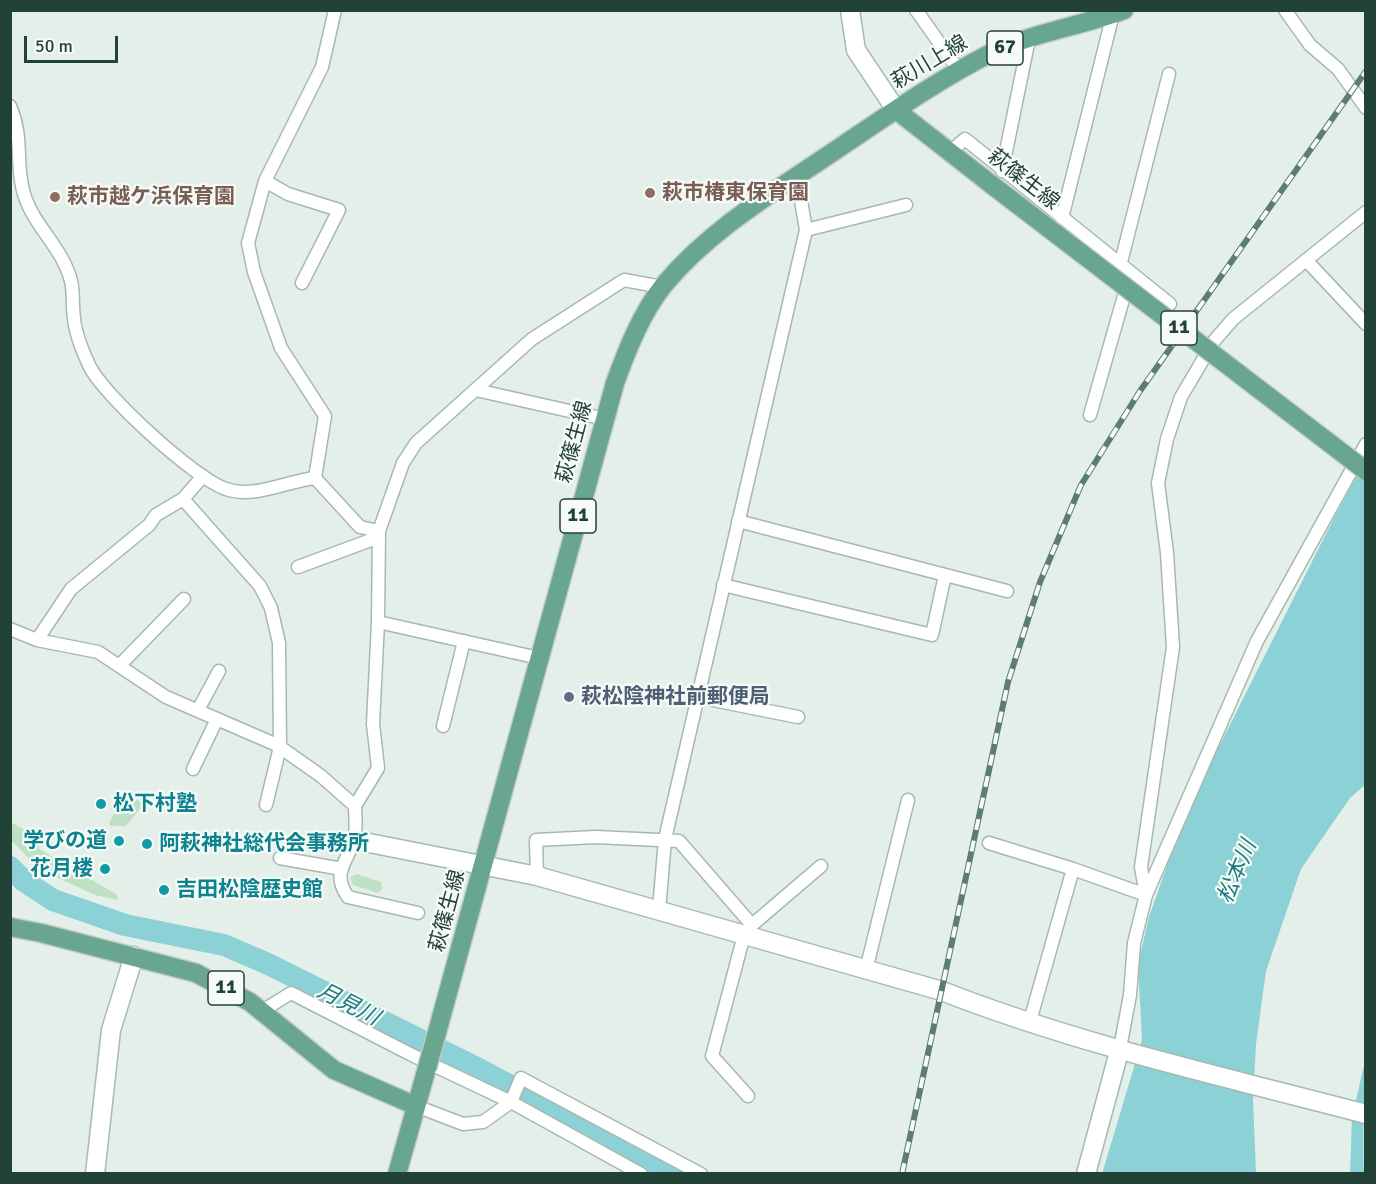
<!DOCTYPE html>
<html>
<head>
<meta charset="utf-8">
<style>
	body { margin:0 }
	#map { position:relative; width:1376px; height:1184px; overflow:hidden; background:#e5efea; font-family:Signika,sans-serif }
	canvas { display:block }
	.frame { position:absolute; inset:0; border:12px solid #234237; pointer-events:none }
	.scale { position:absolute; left:24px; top:36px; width:94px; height:27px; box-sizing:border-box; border:3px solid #234237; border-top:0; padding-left:8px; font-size:18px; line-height:21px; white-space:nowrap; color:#234237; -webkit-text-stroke:4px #f7fbf8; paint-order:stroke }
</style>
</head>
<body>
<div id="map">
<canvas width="1376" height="1184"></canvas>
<div class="frame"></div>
<div class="scale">50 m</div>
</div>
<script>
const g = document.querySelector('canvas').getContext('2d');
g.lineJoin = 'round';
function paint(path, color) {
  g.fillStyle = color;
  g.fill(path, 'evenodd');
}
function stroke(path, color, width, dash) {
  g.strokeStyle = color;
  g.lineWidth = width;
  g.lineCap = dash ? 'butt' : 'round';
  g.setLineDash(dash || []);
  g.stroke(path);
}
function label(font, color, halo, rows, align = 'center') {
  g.font = font + ' Signika,"Noto Sans JP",sans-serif';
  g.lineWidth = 4.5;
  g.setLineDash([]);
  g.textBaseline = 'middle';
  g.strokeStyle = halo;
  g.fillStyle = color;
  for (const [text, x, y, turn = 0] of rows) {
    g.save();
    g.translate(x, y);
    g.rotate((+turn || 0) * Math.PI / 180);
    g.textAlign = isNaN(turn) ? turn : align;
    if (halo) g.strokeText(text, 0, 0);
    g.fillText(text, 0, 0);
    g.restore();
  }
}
const green = new Path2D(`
	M 125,793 L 144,804 L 126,826 L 111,826 L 109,823 Z
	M 11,822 L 36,837 L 39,849 L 116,894 L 118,900 L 95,895 L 39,869 L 11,840 Z
	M 357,874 L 381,882 L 382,889 L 378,893 L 353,885 L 350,877 Z`);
const water = new Path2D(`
	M 1365,461 L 1365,785 L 1350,798 L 1301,869 L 1266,971 L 1256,1044 L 1253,1099 L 1256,1173 L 1102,1174 L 1142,1040 L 1138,964 L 1149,917 L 1185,814 L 1335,516 Z
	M 1365,1061 C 1365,1099 1362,1136 1364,1173 L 1350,1174 L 1352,1117 Z`);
const river = new Path2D(`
	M 10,867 L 24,881 L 53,900 L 125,925 L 224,945 L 268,964 L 475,1067 L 676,1174`);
const street = new Path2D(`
	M 335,10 L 322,67 L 265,181 L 248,243 L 254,272 L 281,348 L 325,416 L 315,478 L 360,527 L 379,531
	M 916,10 L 960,72
	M 1285,10 L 1310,45 L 1338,69 L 1366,108
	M 10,106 C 23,137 16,156 22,186 C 29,223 62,245 71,281 C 74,293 72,306 74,318 C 75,332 83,352 89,365 C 102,394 195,479 226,489 C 254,499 287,481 315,478
	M 950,152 L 965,139 L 1170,304
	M 1002,171 L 1029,39
	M 265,181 L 288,194 L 339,210 L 302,283
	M 1062,218 L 1113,14
	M 806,230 L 906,205
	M 1306,260 L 1366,324
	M 1121,262 L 1169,74
	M 476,390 L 605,419
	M 1090,415 L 1128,282
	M 183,499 L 260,586 L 271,608 L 279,643 L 280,747 L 266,805
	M 738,521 L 1007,591
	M 298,567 L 379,537
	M 723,585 L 932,635 L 945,575
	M 378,622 L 539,658
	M 10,629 L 37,640 L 98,652 L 166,697 L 277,745 L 321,776 L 355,806 C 355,816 357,829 354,839 C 349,861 330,872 348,897 L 418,913
	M 37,640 L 71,589 L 149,525 L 156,515 L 183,499 L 203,476
	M 120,665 L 184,599
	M 698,697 L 798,717
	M 198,710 L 219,671
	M 443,726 L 464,641
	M 193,769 L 217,719
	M 355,806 L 378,768 L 373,724 L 378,622 L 379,531 L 403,463 L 416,443 L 532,339 L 624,280 L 662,287
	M 989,843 L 1073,869 L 1030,1021
	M 280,858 L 342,869
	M 1073,869 L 1146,895
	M 537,876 L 536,840 L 596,837 L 679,841 L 752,925 L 744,935 L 712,1056 L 748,1096
	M 1146,895 L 1141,867 L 1173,647 L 1167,553 L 1158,483 L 1167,439 L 1181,397 L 1214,341 L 1233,319 L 1366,212
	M 659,910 L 665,839 L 806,230 L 797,177
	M 752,925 L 821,866
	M 866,970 L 908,800
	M 262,1011 L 291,993 L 414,1056 L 511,1102 L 641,1174
	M 1120,1048 L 1130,995 L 1134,943 L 1146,895 L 1257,641 L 1366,444
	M 416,1106 L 463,1124 L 483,1122 L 511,1102 L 521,1078 L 701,1174`);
const secondary = new Path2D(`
	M 850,10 L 856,50 L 896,110
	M 354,840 L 537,876 L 942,991 C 1077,1044 1225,1077 1366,1114
	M 95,1174 L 111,1030 L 134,956
	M 1086,1174 L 1120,1048`);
const primary = new Path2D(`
	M 896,110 L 992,185
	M 10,927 L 41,933 L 196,973 L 250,1002 L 334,1070 L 416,1106
	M 436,1036 L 615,383 C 627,350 641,314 663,286 C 709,230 774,192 833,152 C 885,117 936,81 991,53 C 1031,33 1082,26 1124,10
	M 397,1174 L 427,1068`);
const rail = new Path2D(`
	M 902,1174 L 1008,682 L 1040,582 L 1081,485 L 1140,391 L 1366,71`);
const primaryBridge = new Path2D(`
	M 992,185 L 1366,471
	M 427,1068 L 436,1036`);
const markers = [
	[650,193,6,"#8d6e63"],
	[55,197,6,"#8d6e63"],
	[569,697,6,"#5c6f8a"],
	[101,804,6,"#0f9aa8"],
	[119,841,6,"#0f9aa8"],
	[147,844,6,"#0f9aa8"],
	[105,869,6,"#0f9aa8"],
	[164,890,6,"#0f9aa8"]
];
const shields = [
	[1005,48,36],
	[1179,328,36],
	[578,516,36],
	[226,988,36]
];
const shieldNames = [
	["67",1005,48],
	["11",1179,328],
	["11",578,516],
	["11",226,988]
];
const streetNames = [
	["萩川上線",930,63,-31],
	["萩篠生線",1023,180,38],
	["萩篠生線",575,442,-75],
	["萩篠生線",448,911,-75]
];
const educationNames = [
	["萩市椿東保育園",662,193],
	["萩市越ケ浜保育園",67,197]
];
const serviceNames = [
	["萩松陰神社前郵便局",581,697]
];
const cultureNames = [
	["松下村塾",113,804],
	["学びの道",107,841,"right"],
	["阿萩神社総代会事務所",159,844],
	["花月楼",93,869,"right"],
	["吉田松陰歴史館",176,890]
];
const waterNames = [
	["松本川",1238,872,-67],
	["月見川",348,1005,27]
];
paint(green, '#bee1c4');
paint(water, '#8cd1d5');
stroke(river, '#8cd1d5', 22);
stroke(street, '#a7b8b1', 15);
stroke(secondary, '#a3bbb0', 21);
stroke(primary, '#c1cac7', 21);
stroke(street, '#fff', 12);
stroke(secondary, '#fff', 18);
stroke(primary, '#68a690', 18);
stroke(rail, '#5e7d72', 6);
stroke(rail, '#f7fbf8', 4, [11]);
stroke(primaryBridge, '#c1cac7', 21, []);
stroke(primaryBridge, '#68a690', 18);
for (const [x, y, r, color] of markers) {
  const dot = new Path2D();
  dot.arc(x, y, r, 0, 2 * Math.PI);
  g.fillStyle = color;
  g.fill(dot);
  stroke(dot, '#f7fbf8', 2);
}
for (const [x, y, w] of shields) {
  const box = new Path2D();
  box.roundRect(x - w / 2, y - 17, w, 34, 4.5);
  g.fillStyle = '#f7fbf8';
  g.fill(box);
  stroke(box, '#234237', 1.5);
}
label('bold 20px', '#234237', null, shieldNames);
label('21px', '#234237', '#f7fbf8', streetNames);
label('bold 21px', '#785e54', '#f7fbf8', educationNames, 'left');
label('bold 21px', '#4e5e75', '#f7fbf8', serviceNames, 'left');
label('bold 21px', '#0d838f', '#f7fbf8', cultureNames, 'left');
label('italic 22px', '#1a7b82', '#f7fbf8', waterNames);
</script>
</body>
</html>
